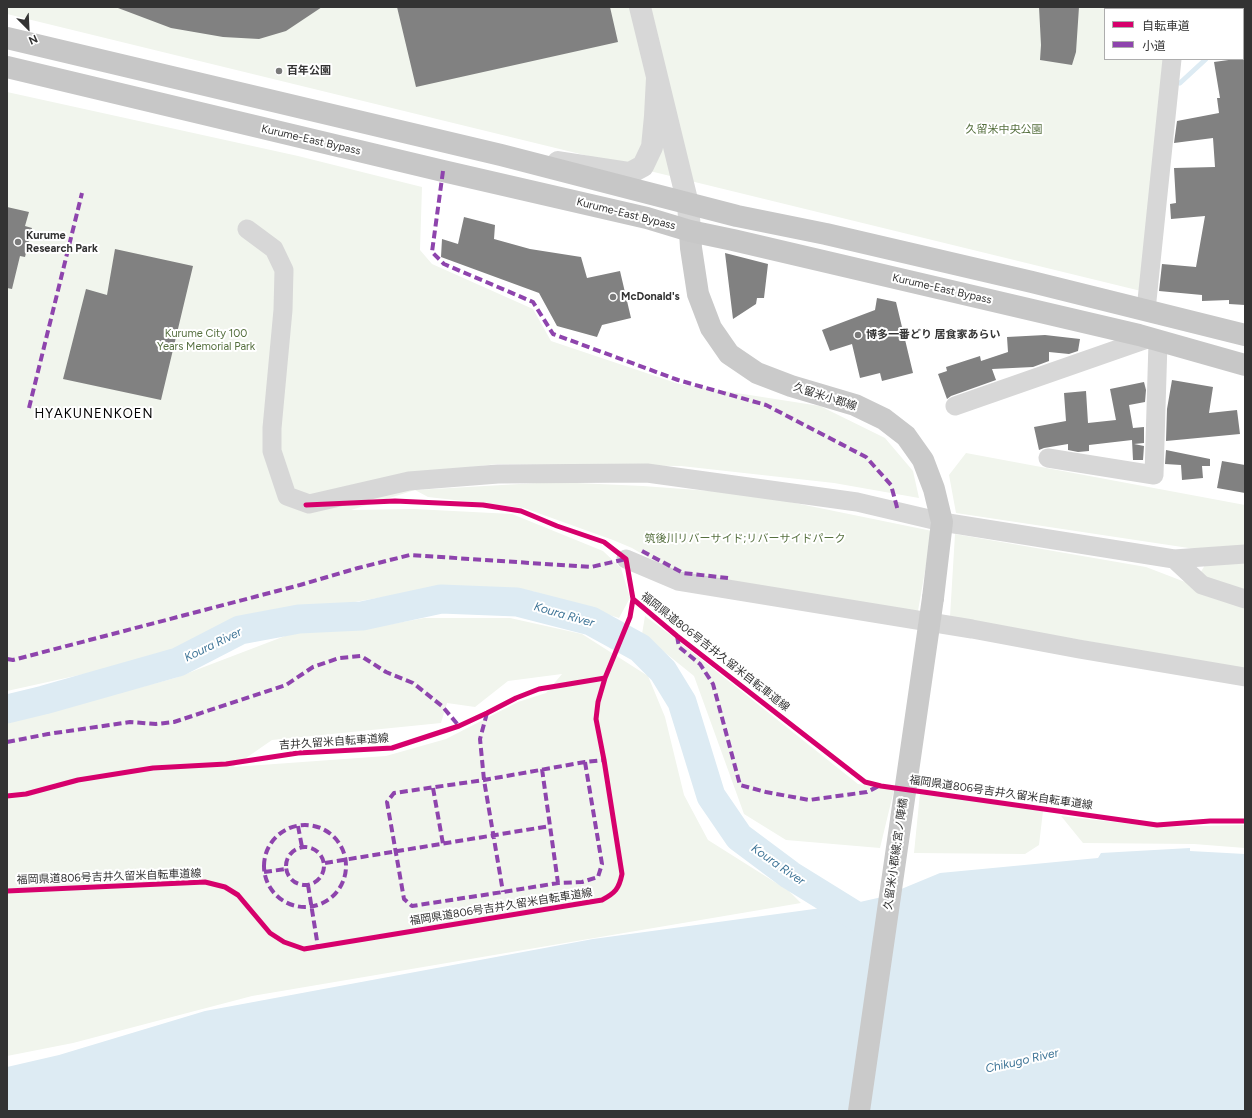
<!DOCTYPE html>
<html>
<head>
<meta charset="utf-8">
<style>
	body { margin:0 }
	#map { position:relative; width:1252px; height:1118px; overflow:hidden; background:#fff; font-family:Figtree,"Noto Sans JP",sans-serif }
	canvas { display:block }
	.frame { position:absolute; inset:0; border:8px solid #333; pointer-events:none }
	.legend { position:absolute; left:1104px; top:8px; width:140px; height:52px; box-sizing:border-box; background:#fff; border:1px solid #adadad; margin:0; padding:5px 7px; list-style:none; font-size:12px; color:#333 }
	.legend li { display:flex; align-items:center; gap:8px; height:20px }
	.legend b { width:20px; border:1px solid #adadad }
	.north { position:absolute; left:8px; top:8px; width:40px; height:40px; -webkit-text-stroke:3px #fff; paint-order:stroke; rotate:156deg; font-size:11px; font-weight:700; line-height:16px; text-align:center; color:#333 }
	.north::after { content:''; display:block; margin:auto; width:14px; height:18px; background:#333; clip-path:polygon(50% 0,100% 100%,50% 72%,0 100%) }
</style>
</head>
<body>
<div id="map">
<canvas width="1252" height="1118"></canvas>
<div class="frame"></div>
<ul class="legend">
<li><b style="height:5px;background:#d6006c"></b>自転車道</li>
<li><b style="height:5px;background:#8e44ad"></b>小道</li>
</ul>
<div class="north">N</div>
</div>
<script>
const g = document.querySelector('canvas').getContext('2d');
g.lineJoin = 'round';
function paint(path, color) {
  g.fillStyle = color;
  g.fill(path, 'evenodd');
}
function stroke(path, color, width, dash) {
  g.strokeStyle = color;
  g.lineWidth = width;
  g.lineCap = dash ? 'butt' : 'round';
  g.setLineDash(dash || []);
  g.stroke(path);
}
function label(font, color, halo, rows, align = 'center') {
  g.font = font + ' Figtree,"Noto Sans JP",sans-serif';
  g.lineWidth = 4;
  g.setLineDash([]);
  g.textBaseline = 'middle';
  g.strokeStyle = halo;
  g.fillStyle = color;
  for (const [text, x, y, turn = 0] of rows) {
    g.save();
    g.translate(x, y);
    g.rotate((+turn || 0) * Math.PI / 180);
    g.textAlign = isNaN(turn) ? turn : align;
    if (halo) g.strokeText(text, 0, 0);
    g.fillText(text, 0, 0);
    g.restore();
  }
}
const green = new Path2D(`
	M 7,7 L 1171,7 L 1170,9 L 1105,9 L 1105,59 L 1165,59 L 1141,291 L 7,14 Z
	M 7,92 L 298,156 L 422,187 L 420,250 L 432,264 L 533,309 L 551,341 L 679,384 L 820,406 L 885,438 L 913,471 L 919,498 L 834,483 L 681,466 L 497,464 L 426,472 L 416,490 L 554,482 L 643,486 L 751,494 L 932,531 L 918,611 L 678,575 L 632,548 L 613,540 L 524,508 L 428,497 L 415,490 L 351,510 L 414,509 L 512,514 L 603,551 L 621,568 L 630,598 L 619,618 L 532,591 L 412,592 L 234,623 L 170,655 L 7,691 Z
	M 966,453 L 1245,505 L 1245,547 L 1202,550 L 956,513 L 949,475 Z
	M 955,534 L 1146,567 L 1245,605 L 1245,669 L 950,617 Z
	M 1245,562 L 1245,594 L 1199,575 L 1205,565 Z
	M 645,616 L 672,636 L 858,784 L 894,790 L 880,848 L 786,840 L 744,814 L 694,676 L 642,634 Z
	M 424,618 L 510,618 L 582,634 L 648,676 L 665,717 L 684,795 L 708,840 L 789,891 L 801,903 L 252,996 L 73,1043 L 7,1056 L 7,723 L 175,678 L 293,633 L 371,628 ZM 562,674 L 546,693 L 518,702 L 446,739 L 386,756 L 233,767 L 272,740 L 441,723 L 447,703 L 475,707 L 508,681 Z
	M 920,793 L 1043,811 L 1039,845 L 1025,854 L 914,853 Z
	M 1061,816 L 1158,827 L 1245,825 L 1245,848 L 1194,844 L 1083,843 Z`);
const water = new Path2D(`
	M 1190,848 L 1190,851 L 1245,854 L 1245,1111 L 7,1111 L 7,1067 L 59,1055 L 205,1011 L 593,939 L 851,904 L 882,897 L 940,873 L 1098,858 L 1101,853 Z`);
const stream = new Path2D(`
	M 1243,26 L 1245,24
	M 1180,83 L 1206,59`);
const river = new Path2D(`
	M 7,709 L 44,700 L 178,662 L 240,630 L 299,619 L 362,616 L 441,599 L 517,602 L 591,621 L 640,648 L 663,671 L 682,702 L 711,796 L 739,837 L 790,875 L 874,927`);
const building = new Path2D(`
	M 119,7 L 322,7 L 286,31 L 259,39 L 223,37 L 171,28 L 118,8 Z
	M 397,7 L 610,7 L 618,42 L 416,87 Z
	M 1039,7 L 1079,7 L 1076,52 L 1072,65 L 1040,60 L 1041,45 Z
	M 1243,58 L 1245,58 L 1245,305 L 1229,304 L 1229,300 L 1202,301 L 1202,295 L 1159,291 L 1162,264 L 1196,267 L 1205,216 L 1171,219 L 1170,204 L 1176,203 L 1174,168 L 1215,167 L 1213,138 L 1174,143 L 1177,121 L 1219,113 L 1217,98 L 1220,98 L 1214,62 Z
	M 7,207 L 29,212 L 25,226 L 32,228 L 25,257 L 20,256 L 12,289 L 7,288 Z
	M 464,217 L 495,225 L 494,239 L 530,249 L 581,257 L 587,278 L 620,271 L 631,318 L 602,325 L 597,337 L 557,326 L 539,293 L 441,257 L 442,239 L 458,244 Z
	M 115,249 L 193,266 L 161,400 L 63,379 L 86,289 L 107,295 Z
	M 725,253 L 768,264 L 764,298 L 757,298 L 756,304 L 733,319 Z
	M 877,298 L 896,302 L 913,373 L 882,381 L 880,373 L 860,378 L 852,344 L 830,351 L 822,330 L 875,310 Z
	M 1045,335 L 1080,339 L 1078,351 L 1069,354 L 1049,352 L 1049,361 L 1033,367 L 992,369 L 996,380 L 951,396 L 947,399 L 938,374 L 947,371 L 946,367 L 980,356 L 981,361 L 1008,352 L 1007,337 Z
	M 1172,380 L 1213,387 L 1209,413 L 1237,410 L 1240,434 L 1166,441 L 1167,409 Z
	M 1144,382 L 1146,390 L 1145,402 L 1129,405 L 1133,428 L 1144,427 L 1144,443 L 1134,444 L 1144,446 L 1143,460 L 1133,460 L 1132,440 L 1089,445 L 1089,451 L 1078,452 L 1068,450 L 1068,444 L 1044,448 L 1039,450 L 1034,427 L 1066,421 L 1064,393 L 1086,391 L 1088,423 L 1116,420 L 1110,389 Z
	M 1166,450 L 1210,459 L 1210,466 L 1202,466 L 1203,478 L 1182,480 L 1181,465 L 1165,464 Z
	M 1222,461 L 1245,465 L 1245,493 L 1217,488 Z`);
const minor = new Path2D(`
	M 1177,9 L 1177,7
	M 247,229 L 274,249 L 284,270 L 283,310 L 272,428 L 272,451 L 287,496 L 309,504 L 409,481 L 498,474 L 647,473 L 857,502 L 942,522 L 1174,559 L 1245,554
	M 1146,310 L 1172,59
	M 955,406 L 1147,339 L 1156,341
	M 1048,458 L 1154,475 L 1158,342
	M 626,559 L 678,581 L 972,629 L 1079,649 L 1245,677
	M 1174,559 L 1202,585 L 1245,599`);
const tertiary = new Path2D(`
	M 640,7 L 688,204 L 690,231
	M 558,162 L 630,173 L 643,166 L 652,147 L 655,116 L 657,78`);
const primary = new Path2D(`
	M 690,231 L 691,248 L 698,294 L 711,328 L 729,354 L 757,373 L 791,386 L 855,405 L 884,419 L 906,436 L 923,460 L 934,489 L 942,522 L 933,598`);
const trunk = new Path2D(`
	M 7,38 L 501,155 L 737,216 L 826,234 L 1032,282 L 1245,335
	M 7,67 L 443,171 L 647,218 L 690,231 L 733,240 L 1139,335 L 1245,365`);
const primaryBridge = new Path2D(`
	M 859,1111 L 933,598`);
const quiet = new Path2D(`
	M 443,171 L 432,252 L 444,264 L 533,302 L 553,334 L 678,380 L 766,405 L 866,457 L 891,485 L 898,511
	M 29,408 L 82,193
	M 642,551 L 683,573 L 728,578
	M 677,636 L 679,647 L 700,664 L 713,684 L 740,785 L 766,792 L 809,800 L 867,792 L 879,786
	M 7,659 L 13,660 L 300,585 L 358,568 L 410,555 L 591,567 L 626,559
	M 487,713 L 480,739 L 484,780 L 503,892
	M 7,742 L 48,734 L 130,722 L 156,724 L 174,722 L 286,685 L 313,667 L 339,658 L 361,656 L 386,672 L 413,683 L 442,706 L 459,726
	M 585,762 L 602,864 L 598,877 L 582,882 L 558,883 L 503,892 L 412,906 L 404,899 L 387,802 L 394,793 L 484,780 L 585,762 L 604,760
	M 542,769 L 558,883
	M 433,788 L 443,844
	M264 866a41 41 0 1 1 82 0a41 41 0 1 1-82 0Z
	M 298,826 L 302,847
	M286 866a19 19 0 1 1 38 0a19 19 0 1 1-38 0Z
	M 325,863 L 550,826
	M 264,872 L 286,869
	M 308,885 L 318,947`);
const cycleway = new Path2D(`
	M 633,599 L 677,636 L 865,782 L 881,786 L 1157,825 L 1210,821 L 1245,821
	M 7,796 L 26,794 L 78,780 L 153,768 L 226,764 L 298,753 L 392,748 L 459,726 L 487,713 L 516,698 L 539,689 L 605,678
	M 7,891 L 205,882 L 225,887 L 238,895 L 270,933 L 284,942 L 304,949 L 602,900 C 615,893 619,889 622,874 L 604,760 L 596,719 L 598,702 L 605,678 L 630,617 L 633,599 L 626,559 L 604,542 L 557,526 L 521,511 L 483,505 L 395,501 L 306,505`);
const markers = [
	[279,71,4,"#7a7a7a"],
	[18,242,4,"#7a7a7a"],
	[613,297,4,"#7a7a7a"],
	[858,335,4,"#7a7a7a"]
];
const poiNames = [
	["百年公園",287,71],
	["Kurume",26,236],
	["Research Park",26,249],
	["McDonald's",621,297],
	["博多一番どり 居食家あらい",866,335]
];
const parkNames = [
	["久留米中央公園",1004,130],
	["Kurume City 100",206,334],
	["Years Memorial Park",206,347],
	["筑後川リバーサイド;リバーサイドパーク",745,539]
];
const streetNames = [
	["Kurume-East Bypass",311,140,13],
	["Kurume-East Bypass",626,214,14],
	["Kurume-East Bypass",942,289,13],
	["久留米小郡線",825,397,18],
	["福岡県道806号吉井久留米自転車道線",715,652,38],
	["吉井久留米自転車道線",334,742,-4],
	["福岡県道806号吉井久留米自転車道線",1001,793,8],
	["久留米小郡線;宮ノ陣橋",896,854,-82],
	["福岡県道806号吉井久留米自転車道線",109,877,-2],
	["福岡県道806号吉井久留米自転車道線",501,907,-9]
];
const waterNames = [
	["Koura River",564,615,16],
	["Koura River",213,645,-26],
	["Koura River",778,865,35],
	["Chikugo River",1022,1061,-13]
];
const quarterNames = [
	["HYAKUNENKOEN",94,414]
];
paint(green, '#f1f5ed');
paint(water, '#ddebf3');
stroke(stream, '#ddebf3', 5);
stroke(river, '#ddebf3', 29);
paint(building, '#818181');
stroke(minor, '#d7d7d7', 19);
stroke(tertiary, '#d7d7d7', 22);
stroke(primary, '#cacaca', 22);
stroke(trunk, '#c7c7c7', 22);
stroke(primaryBridge, '#cacaca', 22);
stroke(quiet, '#8e44ad', 4, [8, 4]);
stroke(cycleway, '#d6006c', 5);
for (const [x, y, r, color] of markers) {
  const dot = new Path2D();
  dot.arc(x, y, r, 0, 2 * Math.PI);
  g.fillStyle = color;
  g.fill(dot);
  stroke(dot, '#fff', 1.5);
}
label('bold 11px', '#333', '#fff', poiNames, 'left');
label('11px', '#56703f', '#fff', parkNames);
label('11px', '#333', '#fff', streetNames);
label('italic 12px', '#3f7597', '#fff', waterNames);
g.letterSpacing = '1px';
label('13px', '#000', '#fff', quarterNames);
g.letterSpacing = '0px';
</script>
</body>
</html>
